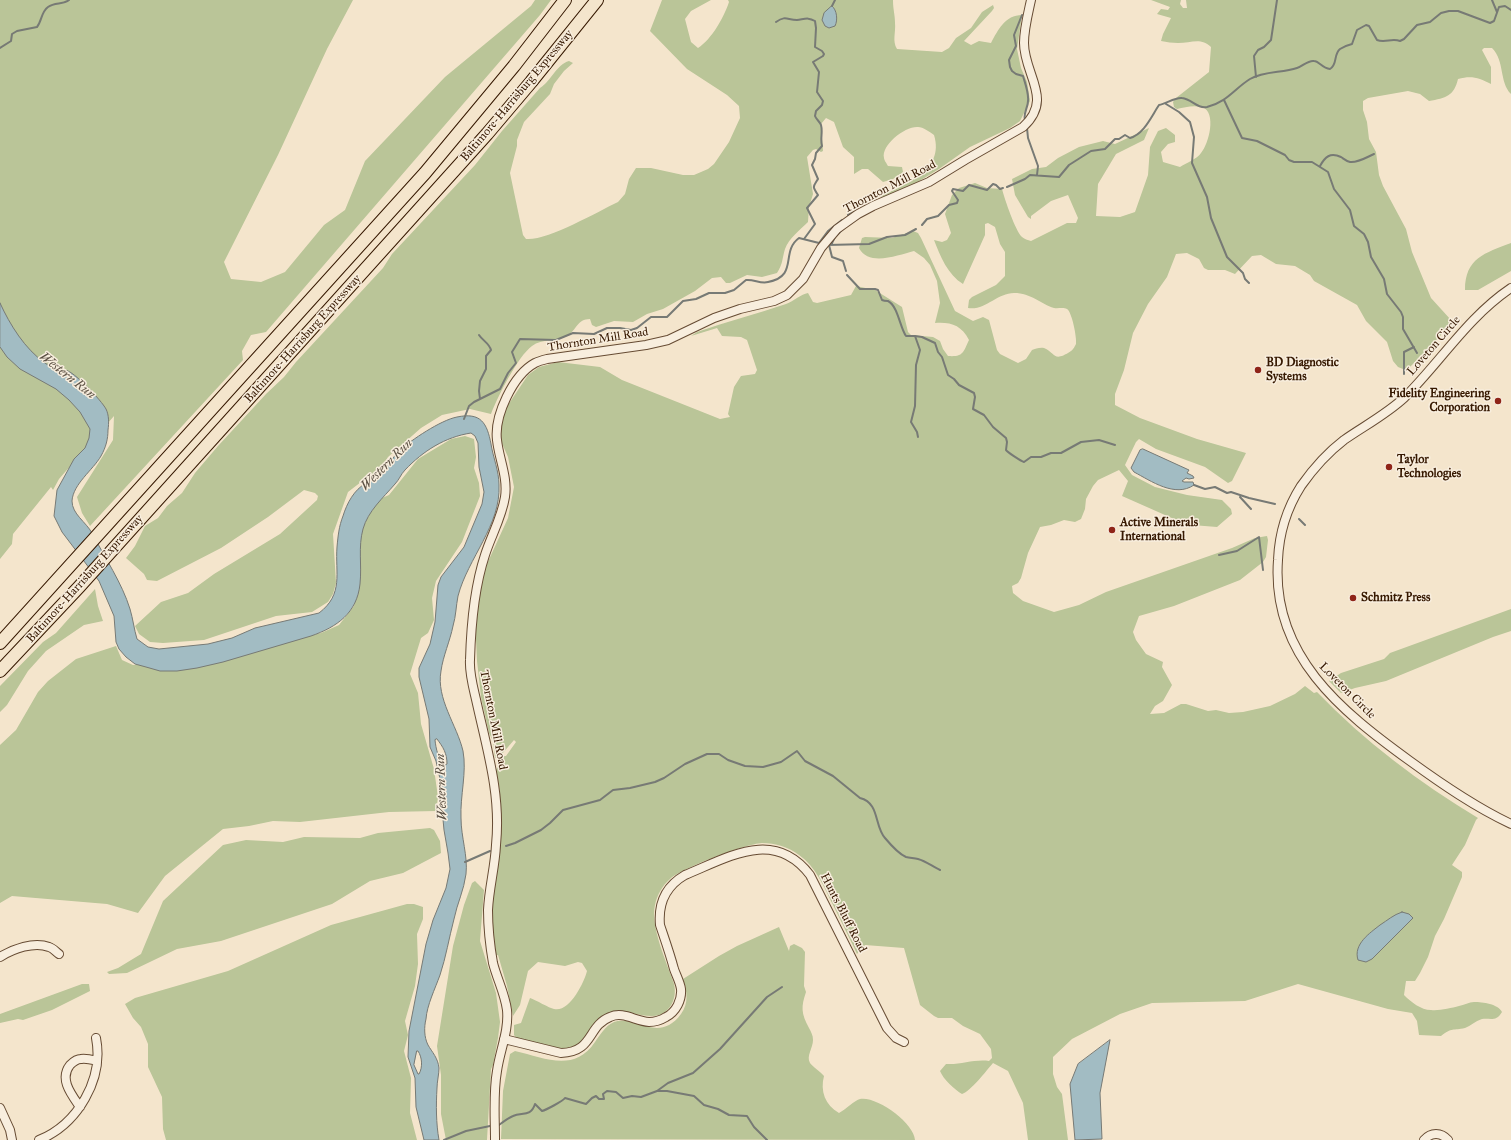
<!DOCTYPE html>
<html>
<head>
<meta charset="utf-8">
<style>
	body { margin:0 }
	canvas { display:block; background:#f4e5cc }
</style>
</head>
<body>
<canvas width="1511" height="1140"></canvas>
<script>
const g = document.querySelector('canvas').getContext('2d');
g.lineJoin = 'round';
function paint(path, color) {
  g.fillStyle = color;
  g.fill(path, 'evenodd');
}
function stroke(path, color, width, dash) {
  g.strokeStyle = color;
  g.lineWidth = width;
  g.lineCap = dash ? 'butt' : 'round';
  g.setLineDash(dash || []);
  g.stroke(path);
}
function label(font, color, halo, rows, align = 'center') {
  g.font = font + ' "IM FELL Great Primer",serif';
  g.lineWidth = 3;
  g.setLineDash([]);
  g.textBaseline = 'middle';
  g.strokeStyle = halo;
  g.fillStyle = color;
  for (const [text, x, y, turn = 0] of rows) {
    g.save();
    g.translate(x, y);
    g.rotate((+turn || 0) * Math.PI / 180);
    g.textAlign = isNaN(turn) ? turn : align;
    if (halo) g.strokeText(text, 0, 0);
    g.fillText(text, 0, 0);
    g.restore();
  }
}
const green = new Path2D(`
	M 0,0 L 353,0 L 327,49 L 278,155 L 224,262 L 231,279 L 261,282 L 285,272 L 324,225 L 345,210 L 365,161 L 445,77 L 531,6 L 535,0 L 551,0 L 540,15 L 266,332 L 251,335 L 242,351 L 243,360 L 90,526 L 82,513 L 77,497 L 113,440 L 114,416 L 59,479 L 53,490 L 51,487 L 13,534 L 12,544 L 0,559 Z
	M 662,0 L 711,0 L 691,11 L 685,19 L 691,42 L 698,48 C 712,39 724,17 729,2 L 728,0 L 893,0 C 893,10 895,14 895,23 C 896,32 892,41 897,49 L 942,52 L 949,48 L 956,38 L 971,28 L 982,12 L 993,5 L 994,8 L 992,11 L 964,41 L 971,45 L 979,41 L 991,43 C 998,30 1005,15 1022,15 L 1017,49 L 1021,68 L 1027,82 L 1030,101 L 1020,121 L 1010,128 L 970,147 L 939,169 L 916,183 L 888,196 L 880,197 C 905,184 945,171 934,135 C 930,132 923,127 918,127 C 905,126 881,145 884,158 C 884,160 887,164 888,166 L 902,167 L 903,172 L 893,179 L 883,182 L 868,169 L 862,169 L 854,174 L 854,157 L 843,147 L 834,122 L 826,118 L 821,124 L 823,151 L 821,152 L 816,149 L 813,150 L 807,157 L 813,194 L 809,207 L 808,222 C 800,230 789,238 785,249 C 782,259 783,264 777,273 L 762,277 L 747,275 L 730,283 L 726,283 L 721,277 L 712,278 L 695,291 L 663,309 L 647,314 L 633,322 L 614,321 L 596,327 L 592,325 L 590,319 C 577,319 577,330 567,336 C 557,342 542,338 532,346 C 518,356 497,398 491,414 L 470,409 L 442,415 L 421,428 L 388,457 L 375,478 L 361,482 L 348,492 L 333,534 L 336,583 L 333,594 L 328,602 L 312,612 L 276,616 L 204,640 L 163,643 L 150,642 L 139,634 L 135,626 L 161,602 L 188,593 L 214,574 L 280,534 L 317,500 L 318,496 L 315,493 L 304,490 L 268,517 L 221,548 L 157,581 L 147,580 L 144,574 L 126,558 L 135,546 L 145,526 L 158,518 L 167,506 L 182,493 L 195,473 L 218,446 L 266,394 L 284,377 L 296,362 L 383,268 L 392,254 L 475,165 L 502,131 L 540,88 C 552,80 556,65 569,61 L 573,63 L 564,71 L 554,84 L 550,94 L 524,122 L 517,140 L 517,146 L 510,173 L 523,235 L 526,239 C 547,241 597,212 618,202 L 625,194 L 629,179 L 636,168 L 651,168 L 683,175 L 694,175 L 708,169 L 714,164 L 729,142 L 740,118 L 739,106 L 727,95 L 687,69 L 650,31 Z
	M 1151,0 L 1181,0 L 1180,4 L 1183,8 L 1187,8 L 1186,0 L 1511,0 L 1511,94 C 1499,82 1505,61 1492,48 L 1484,48 L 1482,50 L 1491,67 L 1491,84 C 1479,78 1472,75 1458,79 C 1454,96 1446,98 1429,101 L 1420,94 L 1408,91 L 1368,98 L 1363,101 L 1363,110 L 1367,122 L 1369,139 L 1376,152 L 1379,175 L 1383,186 L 1406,229 L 1412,252 L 1431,298 L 1451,320 L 1441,335 L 1410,367 L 1403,369 L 1398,367 L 1393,361 L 1387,342 L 1366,321 L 1357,305 L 1314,281 L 1310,275 L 1295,266 L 1276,264 L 1261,255 L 1252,256 L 1235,274 L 1225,270 L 1208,270 L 1204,268 L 1199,259 L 1187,253 L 1176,254 L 1167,277 L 1148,304 L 1133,333 L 1124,370 L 1115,394 L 1115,405 L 1140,418 L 1197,439 L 1246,453 L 1232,481 L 1228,483 L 1205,467 L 1156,449 L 1139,439 L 1136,442 L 1125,465 L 1132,475 L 1155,487 L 1187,495 L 1222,500 L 1231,509 L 1232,514 L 1217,527 L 1192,525 L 1174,519 L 1122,496 L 1128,481 L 1119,470 L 1098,480 L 1093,486 L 1086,499 L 1085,509 L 1081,519 L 1075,522 L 1064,520 L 1051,525 L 1040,527 L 1028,553 L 1021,578 L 1018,583 L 1012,586 L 1013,593 L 1023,601 L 1054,612 L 1079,605 L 1106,592 L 1232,548 L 1255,538 L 1267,536 L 1268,540 L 1266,557 L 1263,562 L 1240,580 L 1174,606 L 1139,616 L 1133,632 L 1136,640 L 1146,654 L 1163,662 L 1162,667 L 1172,685 L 1163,701 L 1155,706 L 1150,714 L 1164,713 L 1181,704 L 1186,704 L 1208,711 L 1216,710 L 1229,713 L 1243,712 L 1270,706 L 1295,694 L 1305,686 L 1314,693 L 1317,692 C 1364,741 1420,783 1478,818 L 1476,820 L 1465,845 L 1452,865 L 1462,872 L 1462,877 L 1444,919 L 1435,936 L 1428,957 L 1420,973 L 1415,981 L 1406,981 L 1404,995 C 1411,1002 1421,1010 1431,1010 C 1439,1011 1451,1008 1459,1006 C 1464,1005 1469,1002 1474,1002 C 1483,1002 1498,1004 1502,1012 C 1496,1022 1491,1018 1482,1019 C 1475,1021 1471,1026 1465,1028 C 1453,1031 1452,1027 1441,1036 L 1419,1035 L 1417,1021 L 1412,1013 L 1388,1009 L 1298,984 L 1245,1001 L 1152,1003 L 1120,1014 L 1072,1039 L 1053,1057 L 1053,1074 L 1057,1087 L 1062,1094 L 1068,1140 L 1028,1140 L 1023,1103 L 1008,1071 L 993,1063 C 986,1071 971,1091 962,1094 C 955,1090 943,1079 940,1071 L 946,1064 C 961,1065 974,1059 989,1061 L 992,1058 L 991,1049 L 980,1034 L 963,1026 L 952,1018 L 938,1018 L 934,1016 L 920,1005 L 904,948 L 865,945 L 857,954 C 849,937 841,921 833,905 C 824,887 816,867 799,855 C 789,847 775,843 762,843 C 745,844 682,868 670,879 C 662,886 657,895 655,905 C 650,927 667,963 674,984 C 678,1000 668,1017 651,1016 C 634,1016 622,1006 605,1015 C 594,1021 589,1033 581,1042 C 578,1046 572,1048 568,1051 L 518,1040 L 514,1035 L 514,1025 L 521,1023 L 530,998 C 536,1000 549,1008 554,1009 C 569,1013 584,983 587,971 L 582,963 L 578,962 L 565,966 L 538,962 L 528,971 L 520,1005 L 513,1016 L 507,986 L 498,955 L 494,956 L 491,909 L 499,812 L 501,811 L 499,785 L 496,770 L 499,765 L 499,760 L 501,756 L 506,756 L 516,742 L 514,740 L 502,754 L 495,758 L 493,741 L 489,733 L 481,697 L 477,661 L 475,617 L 479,590 L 486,566 L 508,518 L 514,487 L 508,457 L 501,441 L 501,419 L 504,411 L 528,375 L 539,367 L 558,362 L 600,367 L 622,380 L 720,419 L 730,417 L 728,414 L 734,387 L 741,376 L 755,374 L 757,370 L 747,340 L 741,337 L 722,336 L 717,328 L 691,336 L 697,332 C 726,322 756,314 786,304 C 794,301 801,294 808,293 L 813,302 L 817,303 L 851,295 L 856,286 L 875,290 L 902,307 L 908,332 L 911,335 L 933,337 L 940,341 L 943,349 L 948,356 C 963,357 963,353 969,340 C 961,325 951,322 935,323 L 940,303 L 937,281 L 930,265 L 924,258 L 914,251 C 898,255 869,267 859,248 L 862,238 L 865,237 L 892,238 L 913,231 L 918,233 L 921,238 L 955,311 L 973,321 L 983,317 L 989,320 L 997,350 L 1000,354 L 1018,363 L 1026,359 L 1032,350 C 1035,349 1040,347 1044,348 C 1056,353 1053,363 1071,351 C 1073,350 1075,346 1076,344 C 1077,338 1072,312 1067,309 C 1063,307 1058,309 1054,308 C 1041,304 1031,293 1014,293 C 997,293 985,311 968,308 L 969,300 L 972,297 L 996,285 L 1005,276 L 1005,252 L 1000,244 L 995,227 L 988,223 L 985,224 L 985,235 L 963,284 C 948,275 940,256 934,240 L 942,242 L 947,240 L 951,233 L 945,214 L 952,195 L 959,188 L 975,183 L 987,188 L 1002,189 C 1005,200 1015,230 1022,237 C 1024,239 1028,240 1031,241 L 1067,223 L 1076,223 L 1078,218 L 1068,195 L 1051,201 L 1031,216 L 1031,219 L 1028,217 L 1015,195 L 1012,179 L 1032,169 L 1046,167 L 1058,158 L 1079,147 L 1103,141 L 1115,144 L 1149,128 L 1144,140 L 1116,154 L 1098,184 L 1096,216 L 1120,217 L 1135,212 L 1148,175 L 1150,147 L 1158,131 L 1166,128 L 1175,135 L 1175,142 L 1168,144 L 1161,152 L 1163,162 L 1180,167 C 1186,163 1197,159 1201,153 C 1209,144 1217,112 1202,107 C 1193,105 1185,107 1177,109 L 1174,107 L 1173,102 L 1176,98 L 1209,72 L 1211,47 C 1201,37 1191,43 1178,43 C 1172,43 1167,42 1161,41 L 1163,34 L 1171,18 L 1157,14 L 1161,9 L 1168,10 L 1170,7 Z
	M 1511,243 L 1511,271 L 1478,290 L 1465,290 C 1465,258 1485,253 1511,243 Z
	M 465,436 L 474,439 L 476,457 L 474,468 L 479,483 L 480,496 L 462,542 L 436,581 L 432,598 L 434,620 L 428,633 L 421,638 L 410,674 L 418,693 L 421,724 L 434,769 L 438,797 L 436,811 L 389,812 L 300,822 L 273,821 L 249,826 L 223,829 L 165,876 L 138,913 L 107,904 L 12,896 L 0,903 L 0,745 L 16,730 L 38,692 L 48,681 L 76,659 L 116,646 L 122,660 L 133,665 L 177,663 L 321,633 L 339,625 L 354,606 L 359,570 L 358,538 L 373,502 L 389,495 L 418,459 L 451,439 Z
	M 95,589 L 98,606 L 103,621 L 84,625 L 46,651 L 28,671 L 7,705 L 0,712 L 0,686 L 43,642 L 56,633 Z
	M 1511,609 L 1511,631 L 1493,637 L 1386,681 L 1355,688 L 1341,693 L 1329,681 L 1341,673 L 1384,659 L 1390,653 Z
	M 430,828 L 434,830 L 440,841 L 441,853 L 403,873 L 370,881 L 332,904 L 221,941 L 177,949 L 127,973 L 109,974 L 107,972 L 118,968 L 141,954 L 163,901 L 223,845 L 246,840 L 283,842 L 304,837 L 360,838 L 378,833 Z
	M 475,881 L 484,890 L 480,941 L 496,993 L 500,1022 L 498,1038 L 493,1065 L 491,1069 L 487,1140 L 446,1140 L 441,1114 L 441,1075 L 437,1046 L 453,946 L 464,905 L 472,883 Z
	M 407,904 L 414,904 L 423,907 L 423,919 L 417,934 L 418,964 L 415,986 L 405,1021 L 408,1035 L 404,1051 L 411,1078 L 410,1113 L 417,1140 L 166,1140 L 163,1129 L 162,1097 L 148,1067 L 148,1044 L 141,1027 L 133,1018 L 125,1004 L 135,998 L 228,971 L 331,925 Z
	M 779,927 L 789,951 L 790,946 L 794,944 L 802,948 L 805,952 L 804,986 L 806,992 C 801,1007 801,1013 809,1028 C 811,1032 813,1035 813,1040 C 813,1048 806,1056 810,1063 C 812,1066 821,1072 824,1076 C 820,1091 825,1105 839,1113 C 845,1110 855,1100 860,1099 C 877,1096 914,1123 915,1140 L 501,1139 L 503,1091 L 510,1054 L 515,1051 C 545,1058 574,1073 595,1042 C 600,1035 605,1026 614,1022 C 635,1015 659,1044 681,1014 C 689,1003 687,991 683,979 L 719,956 L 737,946 Z
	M 82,984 L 89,984 L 90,991 L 52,1010 L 23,1020 L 18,1019 L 0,1023 L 0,1014 Z`);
const water = new Path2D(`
	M 832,6 C 837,10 838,20 835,26 L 829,28 L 825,26 L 822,20 L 824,13 Z
	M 0,303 C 10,325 25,349 45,363 C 51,368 61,368 68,371 C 77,375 101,400 106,409 C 109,415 109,423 108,430 C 108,439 106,447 101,456 C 93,470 73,484 72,501 C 72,514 86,522 92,533 C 105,558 122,583 130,609 C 133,619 134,629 137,639 L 148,647 L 159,649 L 208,644 L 232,638 L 255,628 L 319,613 C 344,594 335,573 337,547 C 338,536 339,526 343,516 C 347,503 354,490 366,483 C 370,480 375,478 379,475 C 387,468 392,458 399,451 C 411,440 441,420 457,417 C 481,412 487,423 491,444 C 493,457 499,471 499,485 C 501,525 468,558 458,596 C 456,606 456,616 453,626 C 450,641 443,656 441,671 C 436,699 457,725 463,751 C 467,772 460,796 461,818 C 461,837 468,856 466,874 C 464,890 457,904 454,919 C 449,938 446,957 440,975 C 435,989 427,1005 426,1019 C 424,1027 424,1037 428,1045 C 432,1052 438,1058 439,1068 C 439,1074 437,1082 437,1088 C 436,1105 436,1123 439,1140 L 424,1140 L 416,1107 L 415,1078 L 408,1057 L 409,1031 L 426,944 L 433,920 L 446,888 L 450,869 L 448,853 L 444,830 L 442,809 L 442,788 L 436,761 L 430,747 L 429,719 L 419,677 L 419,668 L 430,644 L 435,622 L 438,585 L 441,577 L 464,547 L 482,504 L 484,492 L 479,467 L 478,443 L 475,436 L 471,433 C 445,437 423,451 405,470 C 401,474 399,480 395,484 C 383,498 368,511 363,529 C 358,547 362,565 360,584 C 357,613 337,627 311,636 L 223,662 L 197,668 L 177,671 L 160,671 L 146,667 L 135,664 L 126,657 L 119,649 L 116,642 L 114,616 L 99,581 L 62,532 L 54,516 L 57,490 L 74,459 L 85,448 L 89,438 L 90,429 L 80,412 L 69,400 L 56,389 L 20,369 L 7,357 L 0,347 ZM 437,739 C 443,747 447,753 447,764 L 445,765 C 438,759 436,749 435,740 ZM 417,1051 L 418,1051 C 422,1057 423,1067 419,1074 L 418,1074 L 414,1065 Z
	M 1143,449 L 1189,470 L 1187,473 L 1193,476 L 1194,478 L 1189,479 L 1186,478 L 1182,481 L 1184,482 L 1193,482 L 1194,485 C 1175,498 1151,481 1134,472 L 1131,468 L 1140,450 Z
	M 1402,912 L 1409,914 L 1413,918 L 1372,959 L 1366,962 L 1358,960 C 1353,944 1370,933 1380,925 C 1388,920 1393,915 1402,912 Z
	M 1110,1040 L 1100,1093 L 1102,1139 L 1075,1140 L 1070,1084 L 1078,1064 Z`);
const stream = new Path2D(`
	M 1492,0 L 1497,12
	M 832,6 L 835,0
	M 1022,15 L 1014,35 L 1016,46 L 1009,60 L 1010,67 L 1012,71 L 1016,74 L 1023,76 C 1025,83 1029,93 1028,101 C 1028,108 1023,113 1025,120
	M 776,22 C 786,15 787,20 797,20 C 805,19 808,17 815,21 L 816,28 L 815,47 L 822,51 L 824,54 L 823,56 L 813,62 L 819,72 L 817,92 L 823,101 L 822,105 L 816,111 L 815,116 C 816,119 820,122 821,125 C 823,132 820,139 822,146 L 816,153 L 815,159 L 812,165 L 818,179 C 813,187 812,186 818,195 L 807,208 L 815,224 L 804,239
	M 0,48 L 11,41 L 12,34 L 17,31 L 37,27 C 42,21 41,12 48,7 C 55,2 63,5 69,0
	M 1256,77 L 1254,56 L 1258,50 L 1264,47 L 1271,40 L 1277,0
	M 1224,100 L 1242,138 L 1257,141 L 1285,155 L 1289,160 L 1294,162 L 1312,162 L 1328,172 L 1334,189 L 1350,210 L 1354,226 L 1364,234 L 1368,242 L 1371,257 L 1384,279 L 1387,294 L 1401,312 L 1403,317 L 1403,329 L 1417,353
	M 1166,104 L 1179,112 L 1190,122 L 1194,137 L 1192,163 L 1207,197 L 1211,218 L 1227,257 L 1243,273 L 1245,279 L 1249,283
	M 1027,128 L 1028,138 L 1038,166 L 1037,175
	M 1320,166 C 1325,157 1330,152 1341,157 C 1344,159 1346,161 1350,162 C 1358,163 1367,157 1374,154
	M 1007,187 L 1025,179 L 1030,175 L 1059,177 L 1069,165 L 1091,151 L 1105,149 L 1115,139 L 1119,139 L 1125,135 L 1130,138 C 1144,134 1151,117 1159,105 C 1166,104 1175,97 1182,98 C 1192,99 1197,109 1207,107 C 1227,102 1234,89 1250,79 C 1264,71 1282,73 1297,68 C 1303,66 1308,60 1314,61 C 1319,61 1322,68 1330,69 C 1338,64 1333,55 1340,49 C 1343,47 1348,45 1352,44 L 1357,30 L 1366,25 L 1369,26 L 1377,40 C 1385,43 1392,38 1400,41 L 1404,39 L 1417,25 L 1430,22 L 1441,13 L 1449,11 L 1458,11 L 1490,23 L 1494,21 L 1499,7 L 1505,6 L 1511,10
	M 848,215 L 858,210
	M 922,225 L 927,219 L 938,216 L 949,205 L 957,203 L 958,200 L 952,191 L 953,189 L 963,191 L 969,185 L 987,190 L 993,184 L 996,185 L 1000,189 L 1003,188
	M 819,243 L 828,231 L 842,220
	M 827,245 L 869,244 L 887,237 L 905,235 L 916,229
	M 829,245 L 832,257 L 843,261 L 846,271
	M 831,245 L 835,237 L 843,229
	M 847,275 L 860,289 L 875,289 L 878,290 L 882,300 C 884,301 886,301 888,301 C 898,306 900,328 906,336 L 915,336 L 922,337 L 935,343 L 938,352 L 942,357 L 948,375 L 954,379 L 959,385 L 974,393 L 975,397 L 973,409 L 984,415 L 993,427 L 1006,438 L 1007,442 L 1006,450 C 1007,452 1021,461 1024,462 L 1031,457 L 1041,457 L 1051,453 L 1061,453 L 1081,442 L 1099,440 L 1115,445
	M 479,335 C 483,341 489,343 491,350 L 486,356 L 486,369 L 480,381 L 479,391 L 480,399
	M 915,336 L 920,350 L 916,365 L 915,406 L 911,422 L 917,432 L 918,437
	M 1404,374 L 1404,352 L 1414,347
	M 464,419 L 469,406 L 474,402 L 500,389 L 508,373 L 516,363 L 512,352 L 520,339 L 556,340 L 573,333 L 594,334 L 607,328 L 620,328 L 631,330 L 637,328 L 651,317 L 667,317 L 683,301 L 696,299 L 709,293 L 725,293 L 734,290 L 746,280 C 754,279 760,284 768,282 C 799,276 780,252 799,238 L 823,244
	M 1194,485 L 1205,489 L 1215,487 L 1227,493 L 1231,492 L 1249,498 L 1275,504
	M 1240,497 L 1251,509
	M 1299,519 L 1305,525
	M 1219,555 L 1237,551 L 1259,537 L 1263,570
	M 506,846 L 515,843 L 541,830 L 550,823 L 563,810 L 600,800 L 613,790 L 630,788 L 655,782 L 664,778 L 685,764 L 707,754 L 719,754 L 728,760 L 745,766 L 763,767 L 781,762 L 797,751 L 805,761 L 833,776 L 860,798 C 880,803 874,826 885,838 C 890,844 899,854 906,857 C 910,858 914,858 918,859 C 926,861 933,867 940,870
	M 465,862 L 490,851
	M 657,1091 L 668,1083 L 693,1073 L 720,1049 L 767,997 L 782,987
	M 499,1125 C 503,1122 508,1118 513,1116 C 522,1112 531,1117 535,1104 L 542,1111 C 546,1110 563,1101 565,1098 L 586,1104 L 592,1098 L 596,1096 L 599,1099 L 604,1099 L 603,1094 L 607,1091 L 616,1092 L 623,1098 L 632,1096 L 641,1097 L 657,1091 L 667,1091 L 694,1096 L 704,1105 L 718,1109 L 729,1115 L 747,1116 L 754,1127 L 767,1140
	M 444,1140 L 466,1131 L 490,1126`);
const minor = new Path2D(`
	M 1511,288 C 1468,317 1441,361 1405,397 C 1387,414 1364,426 1344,440 C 1327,453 1313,469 1301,486 C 1287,508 1279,535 1278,560 C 1271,655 1341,711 1410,761 C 1443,785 1475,807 1511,824
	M 0,957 C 13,949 34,941 49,947 C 53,948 56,952 59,954
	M 504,1039 L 561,1053 C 594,1052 587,1026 610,1017 C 623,1011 635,1021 649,1022 C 655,1022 661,1020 666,1017 C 676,1012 682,1000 681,989 C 680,982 676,975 674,969 C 670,954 665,940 660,925 C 658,903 666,886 685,875 C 729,857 774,828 810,875 L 887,1028 L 896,1038 L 904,1042
	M 80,1107 C 71,1094 59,1079 70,1065 C 73,1062 77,1059 81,1059 C 86,1058 93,1060 97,1061
	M 0,1108 L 10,1130 L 12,1140
	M 39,1140 C 78,1124 104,1079 96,1038
	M 495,1140 C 495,1117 493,1093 497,1071 C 500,1050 509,1031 507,1010 C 505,994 497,979 493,963 C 490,946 488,928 488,910 C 489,888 495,867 496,845 C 498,825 497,804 494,784 C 490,757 483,731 477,704 C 474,690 469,674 470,660 C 471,624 474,588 485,555 C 491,536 502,517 505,497 C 508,477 499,459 497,440 C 494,416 513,375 535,363 C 539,361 543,360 547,359 L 646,345 L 668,340 L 714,318 L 740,309 L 774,301 L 787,295 L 803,279 L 821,248 L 837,229 L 858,214 L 873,206 L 929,182 L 965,160 L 1023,127 C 1054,99 1024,75 1024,43 C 1024,29 1028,14 1031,0
	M 1424,1140 C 1431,1132 1441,1132 1448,1140`);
const highway = new Path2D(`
	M 0,643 L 425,173 L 514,66 L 565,0
	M 0,671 L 79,587 L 487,134 L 531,82 L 597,0`);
const markers = [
	[1258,370,4,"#8f2418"],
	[1498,401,4,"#8f2418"],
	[1389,467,4,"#8f2418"],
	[1112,530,4,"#8f2418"],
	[1353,598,4,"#8f2418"]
];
const streetNames = [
	["Baltimore-Harrisburg Expressway",517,96,-50],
	["Thornton Mill Road",890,187,-27],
	["Baltimore-Harrisburg Expressway",303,339,-48],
	["Thornton Mill Road",598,340,-9],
	["Loveton Circle",1434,346,-49],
	["Baltimore-Harrisburg Expressway",85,579,-48],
	["Loveton Circle",1347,691,45],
	["Thornton Mill Road",493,720,79],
	["Hunts Bluff Road",843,913,63]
];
const poiNames = [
	["BD Diagnostic",1266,363],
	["Systems",1266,377],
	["Fidelity Engineering",1490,394,"right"],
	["Corporation",1490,408,"right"],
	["Taylor",1397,460],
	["Technologies",1397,474],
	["Active Minerals",1120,523],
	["International",1120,537],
	["Schmitz Press",1361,598]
];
const waterNames = [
	["Western Run",67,376,38],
	["Western Run",387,465,-45],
	["Western Run",442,787,-92]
];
paint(green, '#bac598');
paint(water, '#a2bcc3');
stroke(water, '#777a75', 1);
stroke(stream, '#777a75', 2);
stroke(minor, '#664b33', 10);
stroke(highway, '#361800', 14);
stroke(minor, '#f8eede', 8);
stroke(highway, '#f4e5cc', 12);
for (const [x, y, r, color] of markers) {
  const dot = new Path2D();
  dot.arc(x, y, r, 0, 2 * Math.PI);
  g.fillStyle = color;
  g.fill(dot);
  stroke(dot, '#f8eede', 1.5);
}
label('12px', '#361800', '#f8eede', streetNames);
label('bold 12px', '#361800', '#f8eede', poiNames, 'left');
label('italic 13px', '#5c5144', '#f8eede', waterNames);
</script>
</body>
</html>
